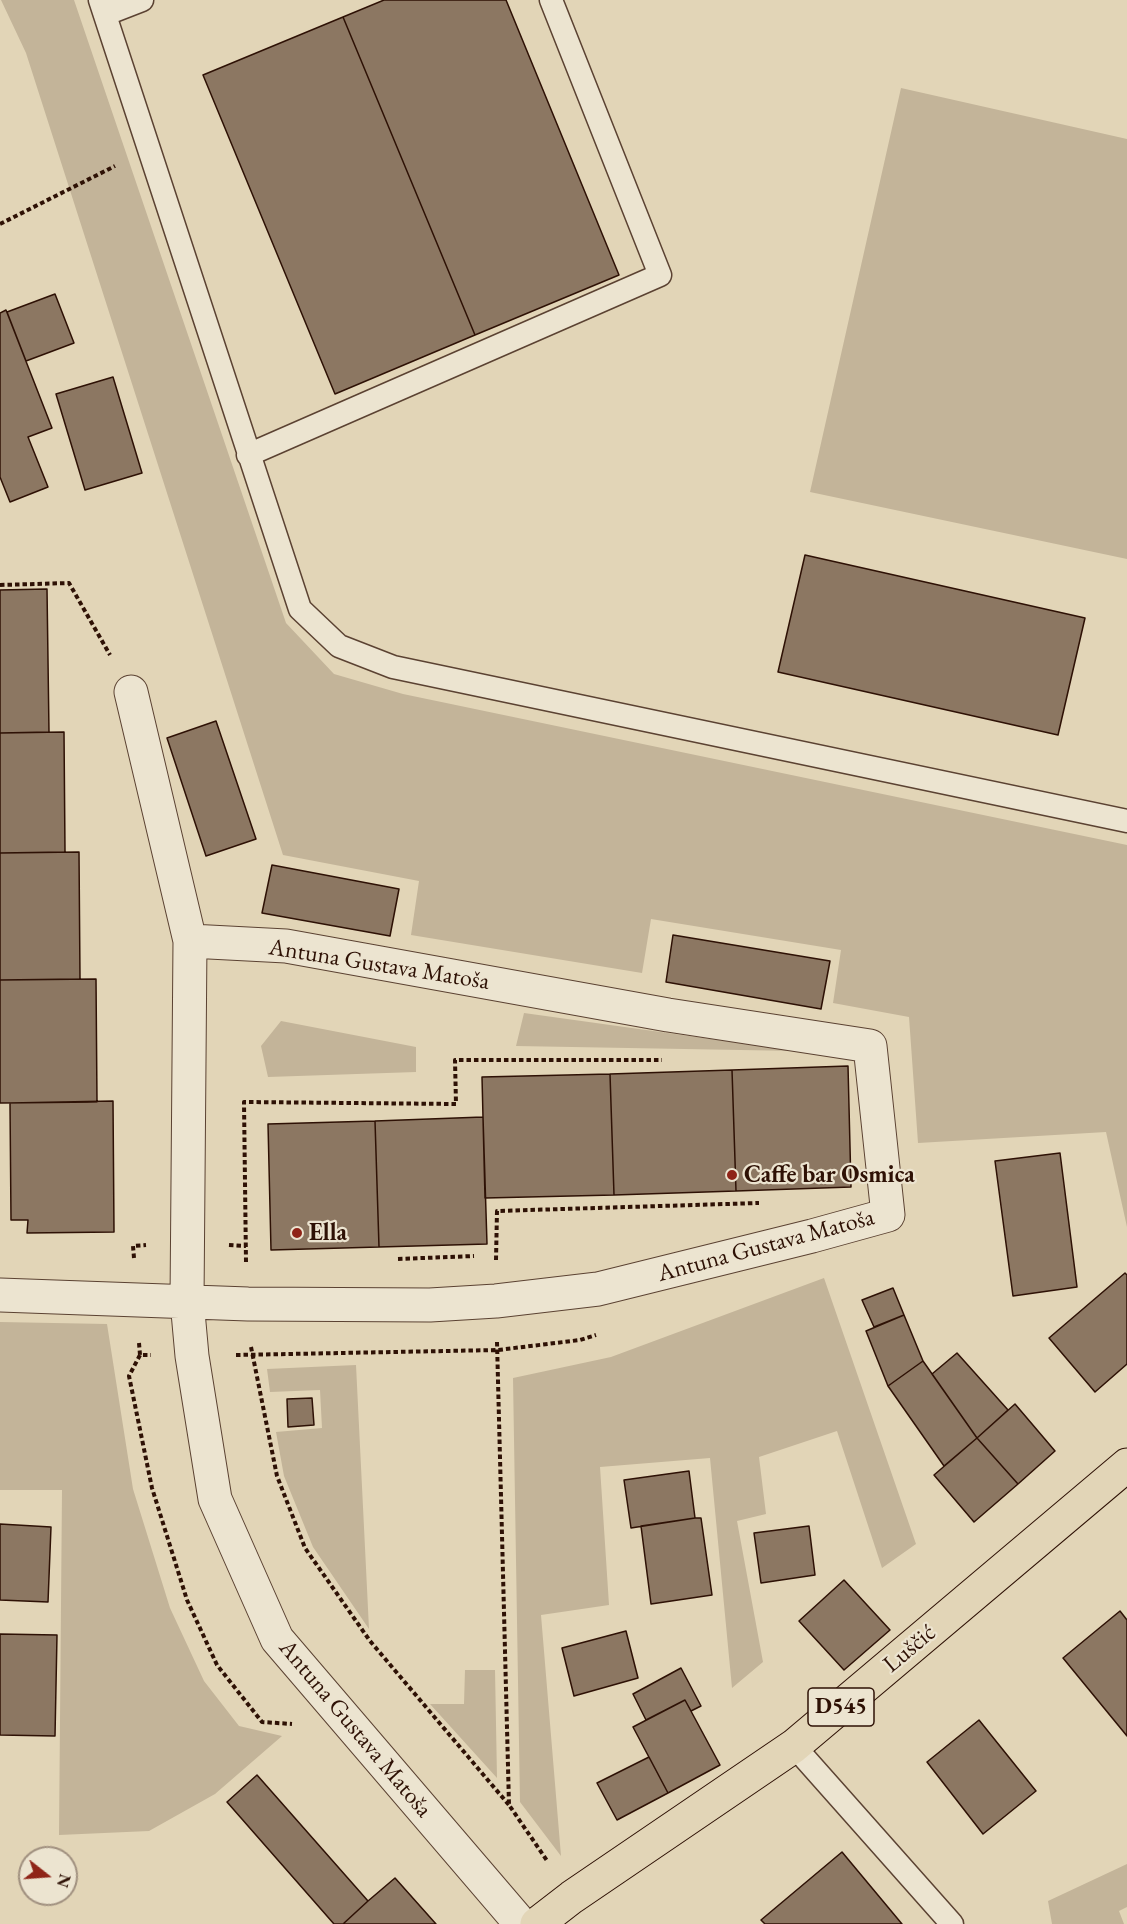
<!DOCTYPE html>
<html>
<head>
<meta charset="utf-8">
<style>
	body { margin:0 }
	#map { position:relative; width:1127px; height:1924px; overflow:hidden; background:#e2d5b7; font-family:"EB Garamond",serif }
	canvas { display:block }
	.north { position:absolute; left:18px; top:1846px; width:60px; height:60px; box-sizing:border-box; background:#ece4d0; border:2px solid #a0907f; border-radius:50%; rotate:107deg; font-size:16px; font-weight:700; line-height:24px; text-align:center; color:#2e1105 }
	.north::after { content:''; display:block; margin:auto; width:21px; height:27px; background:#8f2418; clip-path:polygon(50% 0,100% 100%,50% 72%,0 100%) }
</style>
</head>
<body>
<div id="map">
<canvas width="1127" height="1924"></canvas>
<div class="north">N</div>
</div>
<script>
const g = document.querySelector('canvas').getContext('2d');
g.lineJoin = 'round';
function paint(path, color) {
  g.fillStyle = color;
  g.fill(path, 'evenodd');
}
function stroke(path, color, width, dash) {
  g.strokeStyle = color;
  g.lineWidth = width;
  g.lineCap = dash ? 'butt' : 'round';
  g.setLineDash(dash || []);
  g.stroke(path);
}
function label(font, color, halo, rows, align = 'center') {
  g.font = font + ' "EB Garamond",serif';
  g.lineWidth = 4.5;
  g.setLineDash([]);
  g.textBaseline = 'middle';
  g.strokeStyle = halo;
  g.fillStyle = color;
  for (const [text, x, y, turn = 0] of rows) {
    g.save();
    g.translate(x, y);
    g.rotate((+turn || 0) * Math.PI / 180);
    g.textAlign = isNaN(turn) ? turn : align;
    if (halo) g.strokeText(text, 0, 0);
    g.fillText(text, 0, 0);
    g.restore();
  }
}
const green = new Path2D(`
	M 1,0 L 74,0 L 286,623 L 334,674 L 403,694 L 1127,845 L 1127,1227 L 1106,1132 L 918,1143 L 909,1017 L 833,1003 L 841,950 L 651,919 L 642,973 L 411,935 L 419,881 L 283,855 L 26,53 Z
	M 901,88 L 1127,139 L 1127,559 L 810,492 Z
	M 524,1013 L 797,1051 L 516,1046 Z
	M 281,1021 L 416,1047 L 416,1072 L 268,1077 L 261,1046 Z
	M 824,1278 L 916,1544 L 882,1568 L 837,1431 L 759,1457 L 766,1514 L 737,1521 L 763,1662 L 732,1688 L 710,1458 L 600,1467 L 609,1605 L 541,1615 L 561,1856 L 520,1802 L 513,1378 L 611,1357 Z
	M 0,1322 L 107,1324 L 133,1489 L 170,1608 L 204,1681 L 239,1726 L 282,1736 L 215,1794 L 149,1831 L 59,1835 L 62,1490 L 0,1490 Z
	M 356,1365 L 369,1629 L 313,1547 L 284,1476 L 276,1432 L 322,1428 L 320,1390 L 270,1392 L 267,1369 Z
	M 465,1670 L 495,1670 L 497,1778 L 430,1704 L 464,1704 Z
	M 1127,1864 L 1127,1907 L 1119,1911 L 1124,1924 L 1052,1924 L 1048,1901 Z`);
const building = new Path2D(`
	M 384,0 L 506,0 L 619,275 L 475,335 L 343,17 Z
	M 343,17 L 475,335 L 335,394 L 203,75 Z
	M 55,294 L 74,343 L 26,361 L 7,312 Z
	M 6,310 L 52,428 L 28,437 L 48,487 L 10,502 L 0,477 L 0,313 Z
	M 113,377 L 142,473 L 85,490 L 56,394 Z
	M 805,555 L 1085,618 L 1058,735 L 778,672 Z
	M 47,589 L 49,732 L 0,733 L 0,590 Z
	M 216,721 L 256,839 L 206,856 L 167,738 Z
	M 64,732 L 65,852 L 0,853 L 0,733 Z
	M 79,852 L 80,979 L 0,980 L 0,853 Z
	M 272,865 L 399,889 L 390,936 L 262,913 Z
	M 673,935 L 830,961 L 821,1009 L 666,982 Z
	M 96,979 L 97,1102 L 0,1103 L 0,980 Z
	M 848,1066 L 851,1187 L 736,1191 L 732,1070 Z
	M 732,1070 L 736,1191 L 614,1195 L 610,1074 Z
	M 610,1074 L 614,1195 L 485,1198 L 482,1077 Z
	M 113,1101 L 114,1232 L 27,1233 L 28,1220 L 11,1220 L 10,1103 Z
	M 483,1117 L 487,1244 L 379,1247 L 375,1121 Z
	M 375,1121 L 379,1247 L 271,1250 L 268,1124 Z
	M 1060,1153 L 1077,1287 L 1013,1296 L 995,1161 Z
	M 1125,1273 L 1127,1275 L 1127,1364 L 1095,1392 L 1049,1338 Z
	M 893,1288 L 904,1315 L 874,1327 L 862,1300 Z
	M 904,1315 L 923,1361 L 888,1386 L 866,1331 Z
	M 957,1353 L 1008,1410 L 977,1438 L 932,1374 Z
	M 923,1361 L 977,1438 L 944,1466 L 888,1386 Z
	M 312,1398 L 314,1425 L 288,1427 L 287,1399 Z
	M 1015,1404 L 1055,1451 L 1018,1484 L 977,1438 Z
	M 977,1438 L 1018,1484 L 974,1522 L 934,1475 Z
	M 689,1471 L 695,1518 L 631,1528 L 624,1480 Z
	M 695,1518 L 701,1518 L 712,1595 L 651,1604 L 641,1526 Z
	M 0,1524 L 51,1527 L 48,1602 L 0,1600 Z
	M 809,1526 L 815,1575 L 761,1583 L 754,1533 Z
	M 844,1580 L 890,1630 L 844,1670 L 799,1621 Z
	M 1120,1611 L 1127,1620 L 1127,1736 L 1063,1658 Z
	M 626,1631 L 638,1678 L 574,1696 L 562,1648 Z
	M 0,1634 L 57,1635 L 55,1736 L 0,1735 Z
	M 681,1668 L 701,1706 L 691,1711 L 685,1700 L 646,1720 L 633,1694 Z
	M 685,1700 L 720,1765 L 668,1793 L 633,1727 Z
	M 979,1720 L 1036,1791 L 983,1834 L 927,1762 Z
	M 649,1757 L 668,1793 L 617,1820 L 597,1783 Z
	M 257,1775 L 368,1901 L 343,1924 L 334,1924 L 227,1802 Z
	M 842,1852 L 902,1924 L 765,1924 L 761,1920 Z
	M 395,1878 L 436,1924 L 343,1924 L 368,1901 Z`);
const path = new Path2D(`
	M 0,224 L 115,166
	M 0,585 L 69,583 L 110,655
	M 229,1245 L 246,1246
	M 134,1258 L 133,1246 L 146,1245
	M 398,1259 L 474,1256
	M 496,1260 L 497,1211 L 759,1203
	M 246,1262 L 244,1102 L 456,1104 L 455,1060 L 662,1060
	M 497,1342 L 509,1805 L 548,1862
	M 139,1343 L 140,1355 L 151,1355
	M 251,1347 L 277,1476 L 305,1548 L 370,1641 L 509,1805
	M 140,1355 L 129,1376 L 152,1488 L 187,1600 L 217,1665 L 262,1722 L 292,1724
	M 236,1355 L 498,1350 L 580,1340 L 596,1335`);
const service = new Path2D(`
	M 100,0 L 300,609 L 339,646 L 393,667 L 1127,821
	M 106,14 L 142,0
	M 248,455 L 660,275 L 551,0
	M 794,1746 L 952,1924`);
const minor = new Path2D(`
	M 131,692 L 190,941 L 187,1301 L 192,1356 L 215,1499 L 277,1639 L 521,1924
	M 0,1295 L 248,1304 L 430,1305 L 496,1301 L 598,1289 L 812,1236 L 888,1215 L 870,1046 L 668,1015 L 286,946 L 190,941`);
const primary = new Path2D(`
	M 537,1924 L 572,1897 L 794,1746 L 1127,1465`);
const markers = [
	[732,1175,6,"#8f2418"],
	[297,1233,6,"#8f2418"]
];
const shields = [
	[841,1707,66]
];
const shieldNames = [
	["D545",841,1707]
];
const streetNames = [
	["Antuna Gustava Matoša",379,965,9],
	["Antuna Gustava Matoša",766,1246,-15],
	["Luščić",910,1649,-40],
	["Antuna Gustava Matoša",355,1729,50]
];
const poiNames = [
	["Caffe bar Osmica",744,1175],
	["Ella",309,1233]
];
paint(green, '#c3b499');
paint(building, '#8c7762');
stroke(building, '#2e1105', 1.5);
stroke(service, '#5b4232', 25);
stroke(minor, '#5b4232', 35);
stroke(primary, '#2e1105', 35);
stroke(path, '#2e1105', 4, [4.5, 3]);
stroke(service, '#ece4d0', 22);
stroke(minor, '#ece4d0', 33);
stroke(primary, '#e2d5b7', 33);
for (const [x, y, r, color] of markers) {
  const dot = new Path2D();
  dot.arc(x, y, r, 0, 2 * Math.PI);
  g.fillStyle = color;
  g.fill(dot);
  stroke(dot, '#ece4d0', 2);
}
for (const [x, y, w] of shields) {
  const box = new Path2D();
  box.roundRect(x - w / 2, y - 19, w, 38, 4.5);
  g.fillStyle = '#ece4d0';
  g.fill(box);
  stroke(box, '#2e1105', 1.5);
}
label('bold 22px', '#2e1105', null, shieldNames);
label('24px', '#2e1105', '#ece4d0', streetNames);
label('bold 24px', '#2e1105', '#ece4d0', poiNames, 'left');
</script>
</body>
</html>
